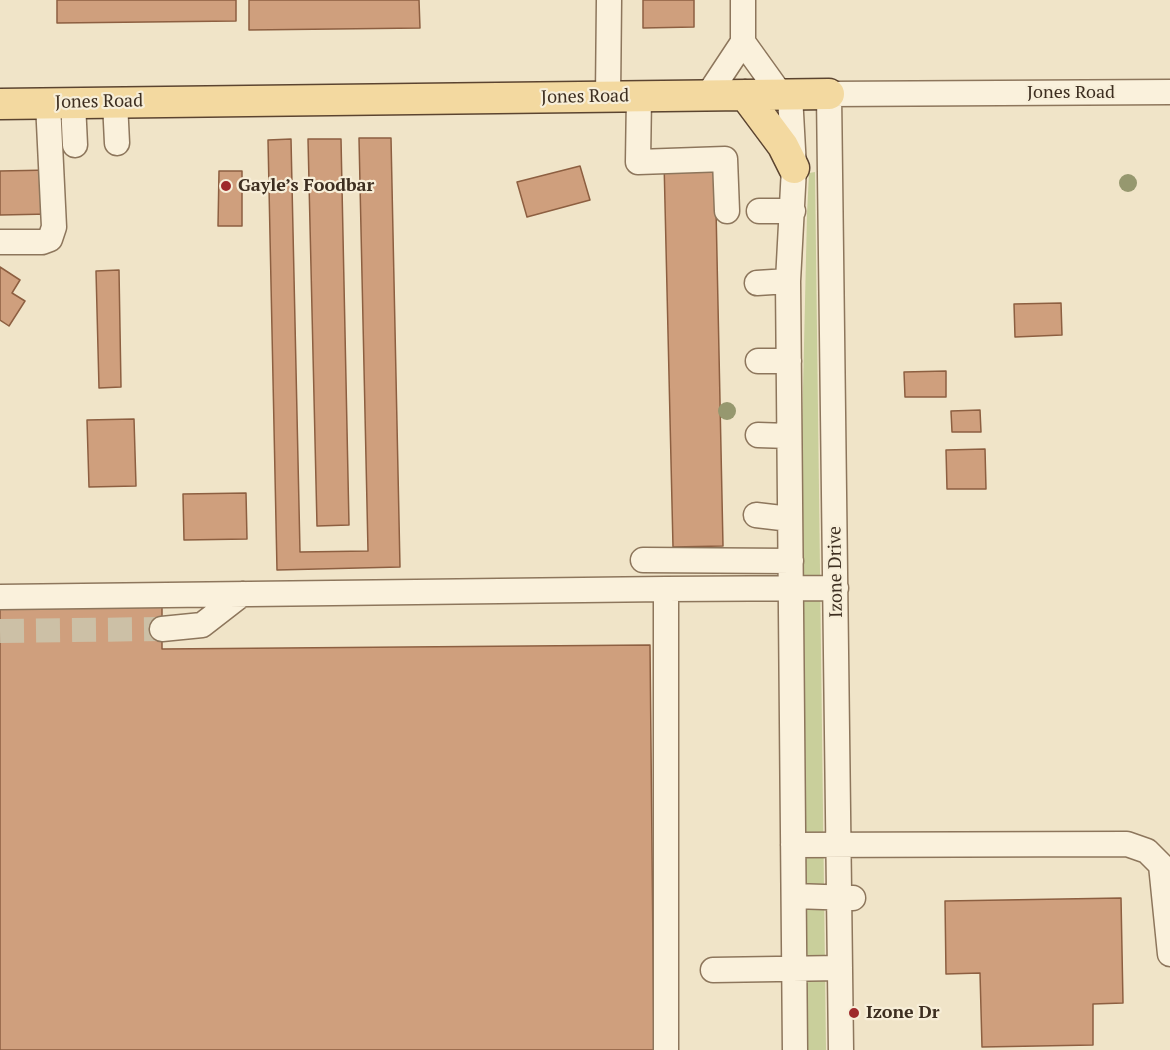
<!DOCTYPE html>
<html>
<head>
<meta charset="utf-8">
<style>
	body { margin:0 }
	canvas { display:block; background:#f0e4c8 }
</style>
</head>
<body>
<canvas width="1170" height="1050"></canvas>
<script>
const g = document.querySelector('canvas').getContext('2d');
g.lineJoin = 'round';
function paint(path, color) {
  g.fillStyle = color;
  g.fill(path, 'evenodd');
}
function stroke(path, color, width, dash) {
  g.strokeStyle = color;
  g.lineWidth = width;
  g.lineCap = dash ? 'butt' : 'round';
  g.setLineDash(dash || []);
  g.stroke(path);
}
function label(font, color, halo, rows, align = 'center') {
  g.font = font + ' "PT Serif",serif';
  g.lineWidth = 4.5;
  g.setLineDash([]);
  g.textBaseline = 'middle';
  g.strokeStyle = halo;
  g.fillStyle = color;
  for (const [text, x, y, turn = 0] of rows) {
    g.save();
    g.translate(x, y);
    g.rotate((+turn || 0) * Math.PI / 180);
    g.textAlign = isNaN(turn) ? turn : align;
    if (halo) g.strokeText(text, 0, 0);
    g.fillText(text, 0, 0);
    g.restore();
  }
}
const green = new Path2D(`
	M 815,172 L 826,1050 L 806,1050 L 800,520 L 807,214 L 809,173 Z`);
const building = new Path2D(`
	M 57,0 L 236,0 L 236,21 L 57,23 Z
	M 249,0 L 419,0 L 420,28 L 249,30 Z
	M 643,0 L 694,0 L 694,27 L 643,28 Z
	M 359,138 L 391,138 L 400,567 L 277,570 L 268,140 L 291,139 L 300,552 L 368,551 Z
	M 308,139 L 341,139 L 349,525 L 317,526 Z
	M 715,160 L 723,546 L 673,547 L 664,161 Z
	M 580,166 L 590,200 L 527,217 L 517,182 Z
	M 50,170 L 50,214 L 0,215 L 0,171 Z
	M 219,171 L 242,171 L 242,226 L 218,226 Z
	M 0,267 L 20,280 L 12,293 L 25,301 L 9,326 L 0,320 Z
	M 119,270 L 121,387 L 99,388 L 96,271 Z
	M 1061,303 L 1062,335 L 1015,337 L 1014,304 Z
	M 946,371 L 946,397 L 905,397 L 904,372 Z
	M 980,410 L 981,432 L 952,432 L 951,411 Z
	M 134,419 L 136,486 L 89,487 L 87,420 Z
	M 985,449 L 986,489 L 947,489 L 946,450 Z
	M 246,493 L 247,539 L 184,540 L 183,494 Z
	M 162,607 L 162,649 L 650,645 L 654,1050 L 0,1050 L 0,609 Z
	M 1121,898 L 1123,1003 L 1093,1004 L 1093,1045 L 982,1047 L 980,973 L 946,974 L 945,901 Z`);
const minorTunnel = new Path2D(`
	M 0,631 L 162,629`);
const minor = new Path2D(`
	M 743,42 L 781,95
	M 708,95 L 743,42 L 743,0
	M 790,95 L 794,168 L 788,281 L 795,1050
	M 639,96 L 638,162 L 725,159 L 727,211
	M 608,97 L 609,0
	M 115,102 L 117,143
	M 73,103 L 75,145
	M 759,211 L 793,211
	M 0,242 L 42,242 L 50,239 L 54,227 L 48,103
	M 757,283 L 788,281
	M 758,361 L 789,361
	M 758,435 L 789,436
	M 756,515 L 790,519
	M 643,560 L 791,561
	M 666,589 L 836,588
	M 0,597 L 666,589 L 666,1050
	M 162,629 L 202,625 L 242,594
	M 793,845 L 1127,844 L 1147,851 L 1161,865 L 1170,954
	M 794,896 L 853,898
	M 713,970 L 840,968
	M 841,1050 L 829,94 L 1170,92`);
const major = new Path2D(`
	M 745,95 L 783,146 L 794,168
	M 0,104 L 829,94`);
const trees = [
	[1128,183],
	[727,411]
];
const markers = [
	[226,186,6,"#9e2a2b"],
	[854,1013,6,"#9e2a2b"]
];
const streetNames = [
	["Jones Road",1071,93],
	["Jones Road",585,97,-1],
	["Jones Road",99,102,-1],
	["Izone Drive",836,572,-91]
];
const poiNames = [
	["Gayle’s Foodbar",238,186],
	["Izone Dr",866,1013]
];
paint(green, '#c9cf9b');
paint(building, '#cf9f7d');
stroke(building, '#8d5f41', 1.5);
stroke(minorTunnel, '#ccc0a6', 24, [24, 12]);
stroke(minor, '#8d765c', 27);
stroke(major, '#5b4430', 33);
stroke(minor, '#faf1dc', 24);
stroke(major, '#f3d9a0', 30);
g.fillStyle = '#96986f';
for (const [x, y] of trees) {
  g.beginPath();
  g.arc(x, y, 9, 0, 2 * Math.PI);
  g.fill();
}
for (const [x, y, r, color] of markers) {
  const dot = new Path2D();
  dot.arc(x, y, r, 0, 2 * Math.PI);
  g.fillStyle = color;
  g.fill(dot);
  stroke(dot, '#f7eed8', 2);
}
label('18px', '#3d2e20', '#f7eed8', streetNames);
label('bold 18px', '#3d2e20', '#f7eed8', poiNames, 'left');
</script>
</body>
</html>
